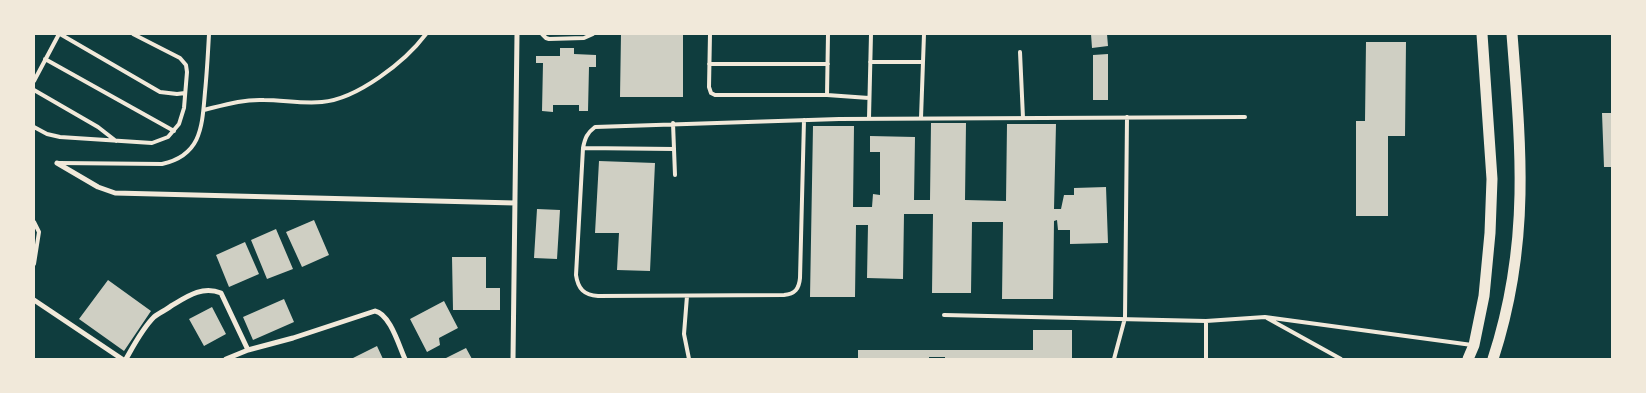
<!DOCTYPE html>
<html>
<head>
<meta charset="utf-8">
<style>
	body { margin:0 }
	#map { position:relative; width:1646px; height:393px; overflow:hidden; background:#0f3d3e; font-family:Jost,sans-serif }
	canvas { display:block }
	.frame { position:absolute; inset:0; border:35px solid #f1e9da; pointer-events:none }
</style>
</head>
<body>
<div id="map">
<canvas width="1646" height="393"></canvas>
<div class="frame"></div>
</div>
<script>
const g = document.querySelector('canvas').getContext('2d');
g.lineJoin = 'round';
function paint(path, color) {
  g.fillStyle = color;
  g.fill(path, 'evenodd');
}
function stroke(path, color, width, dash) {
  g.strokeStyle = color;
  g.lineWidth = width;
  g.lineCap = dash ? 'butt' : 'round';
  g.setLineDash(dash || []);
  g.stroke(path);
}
const building = new Path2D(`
	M 621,34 L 683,34 L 683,97 L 620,97 Z
	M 1091,34 L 1107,34 L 1108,46 L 1092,48 Z
	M 1366,42 L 1406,42 L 1405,136 L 1388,136 L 1388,216 L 1356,216 L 1356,121 L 1365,121 Z
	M 560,48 L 574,48 L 574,54 L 596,55 L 596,67 L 589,67 L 588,111 L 579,111 L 579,105 L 553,105 L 553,112 L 542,111 L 543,63 L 536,63 L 536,56 L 560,56 Z
	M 1108,54 L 1108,100 L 1093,100 L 1093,55 Z
	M 1602,113 L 1612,113 L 1612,167 L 1604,167 Z
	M 931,123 L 966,123 L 965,200 L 1006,201 L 1007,124 L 1056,124 L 1054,209 L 1061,209 L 1064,195 L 1074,195 L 1074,188 L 1106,187 L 1108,243 L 1070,244 L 1070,230 L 1058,230 L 1057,220 L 1054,221 L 1053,299 L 1002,299 L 1003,222 L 972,222 L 971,293 L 932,293 L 933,214 L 904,214 L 903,279 L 867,278 L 868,225 L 856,225 L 855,297 L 810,297 L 813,126 L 854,126 L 853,207 L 872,207 L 873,194 L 880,195 L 880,152 L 870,152 L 870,136 L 915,137 L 914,200 L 930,200 Z
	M 599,161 L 655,163 L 650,271 L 617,270 L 619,233 L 595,233 Z
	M 537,209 L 560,210 L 557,259 L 534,258 Z
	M 314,220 L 329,255 L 302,267 L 286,232 Z
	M 276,229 L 293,269 L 267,279 L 251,240 Z
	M 245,242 L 259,274 L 229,287 L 216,255 Z
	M 452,257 L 486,257 L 486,288 L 500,288 L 500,310 L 453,310 Z
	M 108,280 L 151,311 L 124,351 L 79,319 Z
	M 284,299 L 294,322 L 253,340 L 243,317 Z
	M 444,301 L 458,328 L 439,338 L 440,345 L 427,352 L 410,319 Z
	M 212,307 L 226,334 L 204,346 L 189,319 Z
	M 1033,330 L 1072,330 L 1072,359 L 945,359 L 945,357 L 929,357 L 929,359 L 858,359 L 858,350 L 1033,350 Z
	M 377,346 L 383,359 L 351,359 Z
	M 466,348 L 472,359 L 444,359 Z`);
const service = new Path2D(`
	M 60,34 L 160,92 L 177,94 L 185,93
	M 542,34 L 546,38 L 549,39 L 584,38 L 593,34
	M 710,34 L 709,87 L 711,93 L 715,95 L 827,95 L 869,98
	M 1020,52 L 1023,118
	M 45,59 L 174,131
	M 870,62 L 923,62
	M 709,64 L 828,64
	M 34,81 L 59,34
	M 34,90 L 98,127 L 116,141
	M 827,95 L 828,34
	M 204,110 C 224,105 243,99 264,100 C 283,100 303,104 322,102 C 357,99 405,62 426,34
	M 869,118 L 871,34
	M 921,118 L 924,34
	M 804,120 L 800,278 C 799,289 795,294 784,295 L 598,296 C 584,295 578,289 576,275 L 583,148 C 585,138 587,133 595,127 L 839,119 L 1245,117
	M 673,123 L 675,175
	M 34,127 L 47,134 L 60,137 L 152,143 L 168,137 L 179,124 L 184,108 L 187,72 L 186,65 L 180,58 L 133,34
	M 583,148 L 674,149
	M 59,163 L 162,164 C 202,155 202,126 205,92 C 207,72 208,53 209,34
	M 34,222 L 39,232 L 34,264
	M 687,296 L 684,334 L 689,359
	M 944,315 L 1206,321 L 1265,317 L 1472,345
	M 1267,318 L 1341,359
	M 1206,321 L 1206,359
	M 1114,359 L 1125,318 L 1127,117`);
const minor = new Path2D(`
	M 57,163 L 98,187 L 115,193 L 515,203
	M 34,300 L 122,359
	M 126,359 C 134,345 142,329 154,317 C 159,313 166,310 171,306 C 186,297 202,285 221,293 L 248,350
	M 226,359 L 248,350 L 293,338 L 375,311 C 390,314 399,346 405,359
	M 513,359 L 517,34`);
const primary = new Path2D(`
	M 1468,359 L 1474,345 L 1484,296 L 1490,233 L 1492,179 L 1482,34
	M 1493,359 C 1510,307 1519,250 1520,194 C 1521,141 1516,87 1512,34`);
paint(building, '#cfcfc3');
stroke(service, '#f1e9da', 4);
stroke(minor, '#f1e9da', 5);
stroke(primary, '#f1e9da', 11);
</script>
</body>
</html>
